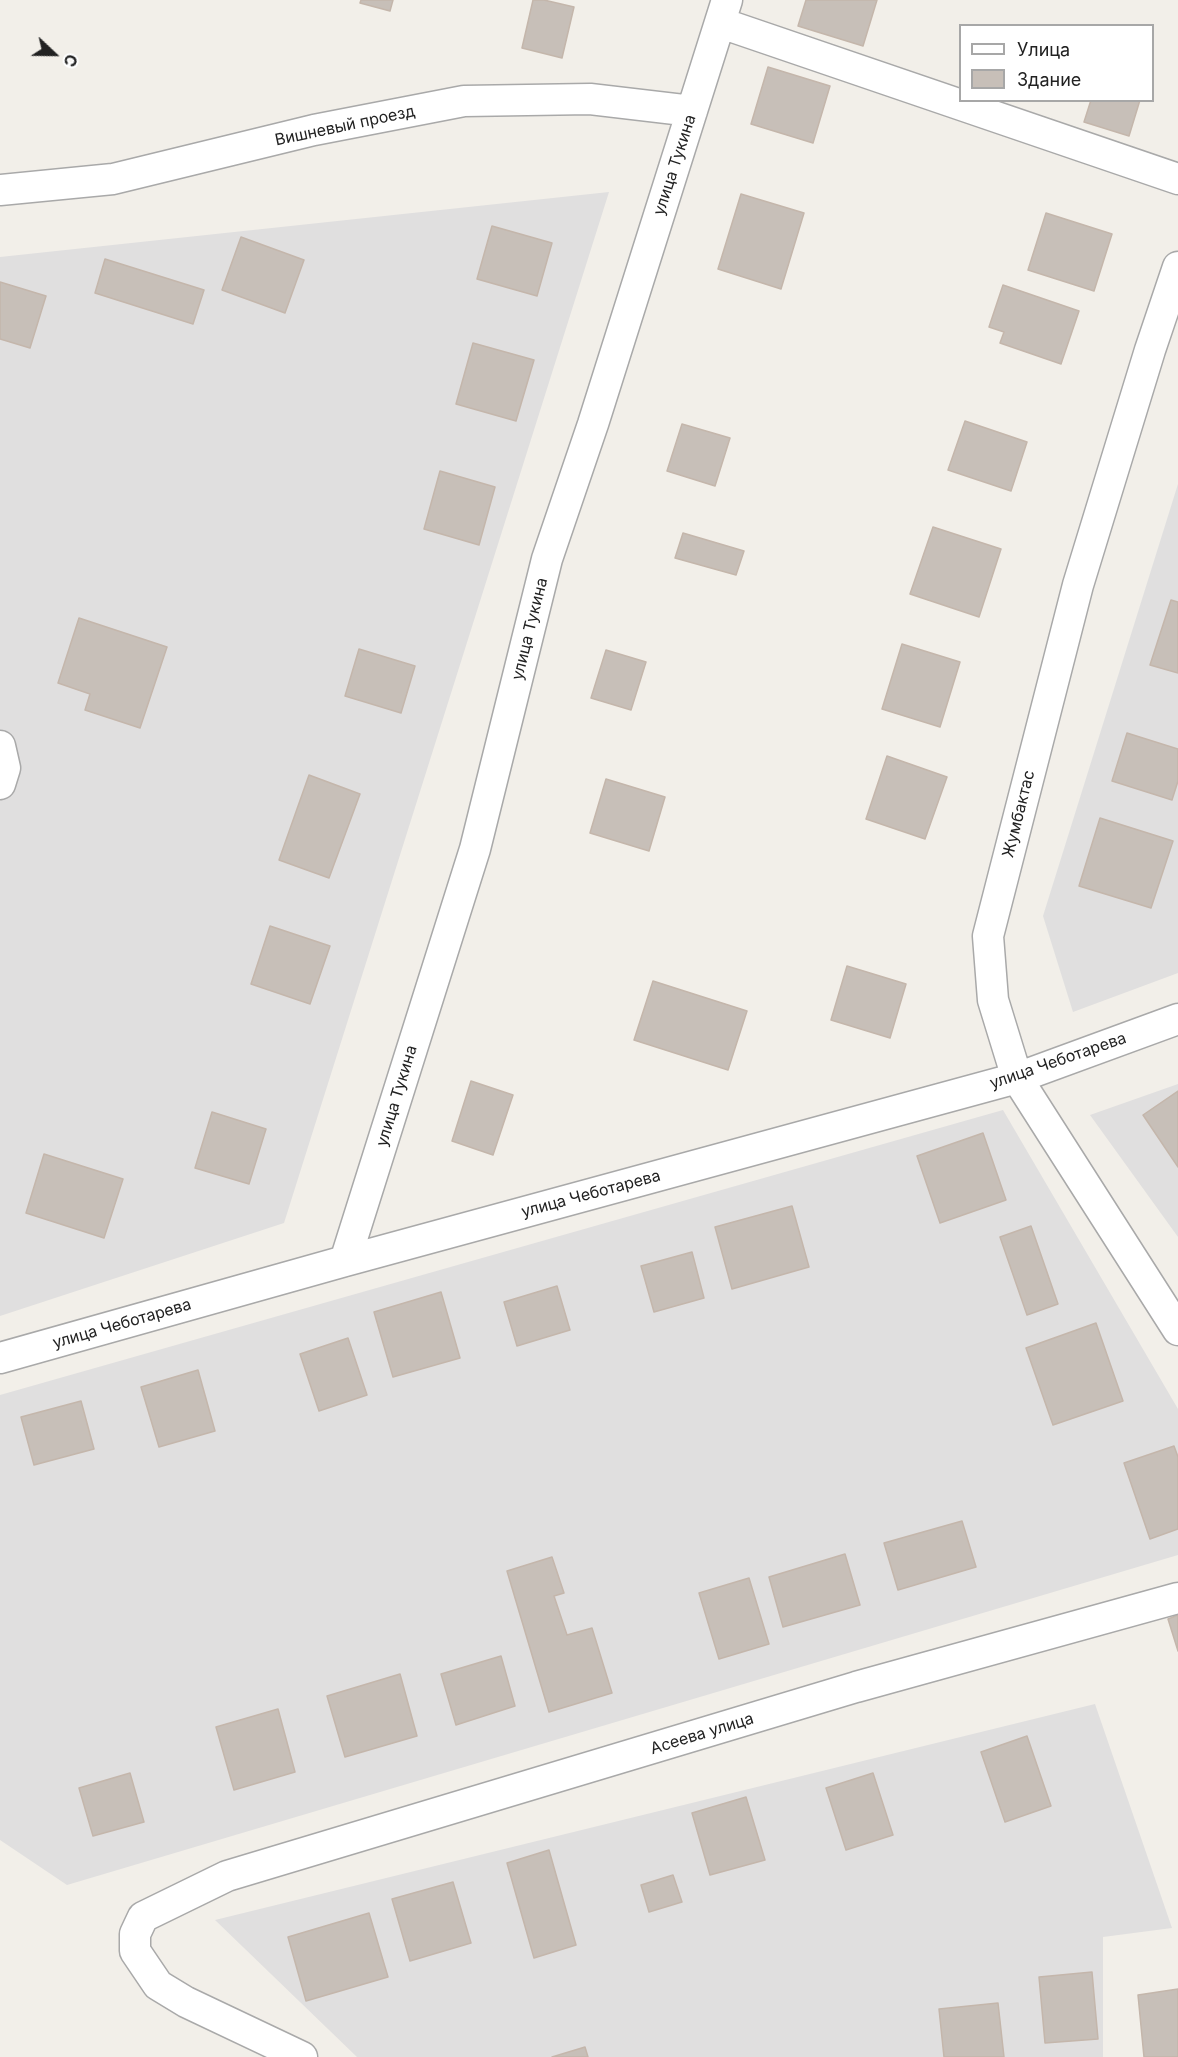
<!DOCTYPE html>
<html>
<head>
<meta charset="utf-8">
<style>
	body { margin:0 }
	#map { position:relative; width:1178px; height:2057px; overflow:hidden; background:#f2efe9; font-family:Inter,sans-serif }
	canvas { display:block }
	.legend { position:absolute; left:959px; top:24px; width:195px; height:78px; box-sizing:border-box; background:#fff; border:2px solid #a7a7a7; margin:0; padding:8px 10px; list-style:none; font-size:18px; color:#222 }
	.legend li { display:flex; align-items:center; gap:12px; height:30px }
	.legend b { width:30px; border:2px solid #a7a7a7 }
	.north { position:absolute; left:24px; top:24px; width:60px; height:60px; -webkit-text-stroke:4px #fff; paint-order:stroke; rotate:112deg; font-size:16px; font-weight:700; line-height:24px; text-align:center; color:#222 }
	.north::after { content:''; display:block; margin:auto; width:21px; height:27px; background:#222; clip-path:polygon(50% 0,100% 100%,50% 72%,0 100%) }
</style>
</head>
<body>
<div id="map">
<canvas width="1178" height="2057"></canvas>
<ul class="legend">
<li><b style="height:8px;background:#fff"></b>Улица</li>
<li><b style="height:16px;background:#c7bfb8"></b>Здание</li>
</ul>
<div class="north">С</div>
</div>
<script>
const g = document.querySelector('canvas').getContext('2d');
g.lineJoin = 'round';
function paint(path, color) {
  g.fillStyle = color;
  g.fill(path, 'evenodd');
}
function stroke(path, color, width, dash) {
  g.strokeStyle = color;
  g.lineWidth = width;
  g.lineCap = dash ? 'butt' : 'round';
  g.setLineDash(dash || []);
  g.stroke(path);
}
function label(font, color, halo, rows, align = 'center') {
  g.font = font + ' Inter,sans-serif';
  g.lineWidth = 5;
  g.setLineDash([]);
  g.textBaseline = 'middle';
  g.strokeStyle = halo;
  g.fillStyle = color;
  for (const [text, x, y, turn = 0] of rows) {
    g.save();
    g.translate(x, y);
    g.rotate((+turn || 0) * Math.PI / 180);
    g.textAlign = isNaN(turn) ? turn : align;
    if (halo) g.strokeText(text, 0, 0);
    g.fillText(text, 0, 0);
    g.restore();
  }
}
const residential = new Path2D(`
	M 609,192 L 284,1223 L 0,1316 L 0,257 Z
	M 1178,484 L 1178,973 L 1073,1012 L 1043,916 Z
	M 1178,1084 L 1178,1237 L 1090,1115 Z
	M 1003,1110 L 1178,1409 L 1178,1555 L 67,1885 L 0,1840 L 0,1395 Z
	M 1095,1704 L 1172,1928 L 1103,1937 L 1103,2057 L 357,2057 L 215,1920 Z`);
const building = new Path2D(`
	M 361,0 L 393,0 L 390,11 L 360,3 Z
	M 533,0 L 544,0 L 574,7 L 562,58 L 522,48 Z
	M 806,0 L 877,0 L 863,46 L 798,26 Z
	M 768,67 L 830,86 L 813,143 L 751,124 Z
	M 1091,100 L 1140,100 L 1129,136 L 1084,122 Z
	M 741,194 L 804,213 L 781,289 L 718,269 Z
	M 1046,213 L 1112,234 L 1094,291 L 1028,270 Z
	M 492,226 L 552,243 L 537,296 L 477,279 Z
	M 241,237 L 304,260 L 285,313 L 222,290 Z
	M 105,259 L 204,290 L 193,324 L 95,293 Z
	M 0,282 L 46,296 L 30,348 L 0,339 Z
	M 1003,285 L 1079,311 L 1061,364 L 1000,343 L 1004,332 L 989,327 Z
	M 473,343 L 534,360 L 516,421 L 456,404 Z
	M 965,421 L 1027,442 L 1011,491 L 948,470 Z
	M 682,424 L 730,438 L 715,486 L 667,471 Z
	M 440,471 L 495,487 L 479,545 L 424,529 Z
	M 933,527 L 1001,549 L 979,617 L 910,594 Z
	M 683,533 L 744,551 L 736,575 L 675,558 Z
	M 1171,600 L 1178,602 L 1178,673 L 1150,665 Z
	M 79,618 L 167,647 L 140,728 L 85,710 L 90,694 L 58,683 Z
	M 902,644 L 960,662 L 940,727 L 882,709 Z
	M 359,649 L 415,666 L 401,713 L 345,696 Z
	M 606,650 L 646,662 L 631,710 L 591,698 Z
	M 1127,733 L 1178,749 L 1178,781 L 1172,800 L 1112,781 Z
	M 887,756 L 947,777 L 925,839 L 866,819 Z
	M 309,775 L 360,794 L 329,878 L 279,860 Z
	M 606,779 L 665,797 L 649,851 L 590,833 Z
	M 1100,818 L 1173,841 L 1151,908 L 1079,886 Z
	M 270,926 L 330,946 L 310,1004 L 251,984 Z
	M 847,966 L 906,984 L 890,1038 L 831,1020 Z
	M 653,981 L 747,1011 L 728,1070 L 634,1040 Z
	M 471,1081 L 513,1095 L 493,1155 L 452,1141 Z
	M 1178,1091 L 1178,1167 L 1143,1115 Z
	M 212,1112 L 266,1129 L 249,1184 L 195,1168 Z
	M 983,1133 L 1006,1200 L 940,1223 L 917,1156 Z
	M 44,1154 L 123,1179 L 104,1238 L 26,1213 Z
	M 792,1206 L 809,1267 L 732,1289 L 715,1227 Z
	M 1031,1226 L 1058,1304 L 1027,1315 L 1000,1237 Z
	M 692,1252 L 704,1298 L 654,1312 L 641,1266 Z
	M 557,1286 L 570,1330 L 517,1346 L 504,1302 Z
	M 441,1292 L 460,1358 L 393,1377 L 374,1312 Z
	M 1096,1323 L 1123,1401 L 1053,1425 L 1026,1348 Z
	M 348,1338 L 367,1395 L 319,1411 L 300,1354 Z
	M 198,1370 L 215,1431 L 159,1447 L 141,1387 Z
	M 81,1401 L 94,1449 L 34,1465 L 21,1417 Z
	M 1174,1446 L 1178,1457 L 1178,1529 L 1150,1539 L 1124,1463 Z
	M 962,1521 L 976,1567 L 898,1590 L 884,1543 Z
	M 845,1554 L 860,1605 L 783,1627 L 769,1577 Z
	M 552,1557 L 564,1593 L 554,1596 L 567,1635 L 592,1628 L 612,1693 L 549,1712 L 507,1571 Z
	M 749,1578 L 769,1644 L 719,1659 L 699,1593 Z
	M 1178,1615 L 1178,1651 L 1168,1619 Z
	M 501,1656 L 515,1706 L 456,1725 L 441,1674 Z
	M 400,1674 L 417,1736 L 345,1757 L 327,1696 Z
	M 278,1709 L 295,1772 L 234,1790 L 216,1727 Z
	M 1027,1736 L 1051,1806 L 1005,1822 L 981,1752 Z
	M 130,1773 L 144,1822 L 93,1836 L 79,1788 Z
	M 873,1773 L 893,1835 L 846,1850 L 826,1788 Z
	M 746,1797 L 765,1860 L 710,1875 L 692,1813 Z
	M 549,1850 L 576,1945 L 534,1958 L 507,1863 Z
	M 673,1875 L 682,1902 L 649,1912 L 641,1885 Z
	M 453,1882 L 471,1943 L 410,1961 L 392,1899 Z
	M 369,1913 L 388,1977 L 306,2001 L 288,1937 Z
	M 1092,1972 L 1098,2039 L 1045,2043 L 1039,1977 Z
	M 1178,1989 L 1178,2057 L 1144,2057 L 1138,1995 Z
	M 998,2003 L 1004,2057 L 944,2057 L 939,2009 Z
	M 585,2047 L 588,2057 L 552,2057 Z`);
const minor = new Path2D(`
	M 721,23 L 1178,179
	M 0,190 L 113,179 L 314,130 L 464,101 L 590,99 L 692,111
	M 1178,267 L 1150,350 L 1078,585 L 988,936 L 993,1000 L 1017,1078 L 1178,1330
	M 0,746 L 5,768 L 0,784
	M 345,1261 L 475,849 L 547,559 L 593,424 L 727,0
	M 0,1358 L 345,1261 L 1017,1078 L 1178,1019
	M 302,2057 L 186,2002 L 158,1985 L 135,1951 L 135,1934 L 143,1917 L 227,1876 L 856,1687 L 1178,1598`);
const streetNames = [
	["Вишневый проезд",345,126,-12],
	["улица Тукина",675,165,-72],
	["улица Тукина",530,629,-76],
	["Жумбактас",1019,814,-76],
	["улица Чеботарева",1058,1061,-19],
	["улица Тукина",397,1096,-73],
	["улица Чеботарева",591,1194,-15],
	["улица Чеботарева",122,1324,-16],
	["Асеева улица",702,1734,-17]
];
paint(residential, '#e0dfdf');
paint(building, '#c7bfb8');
stroke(building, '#c4b6ab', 1.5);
stroke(minor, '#a9a9a9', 33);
stroke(minor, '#fff', 30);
label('16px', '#222', '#fff', streetNames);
</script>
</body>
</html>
